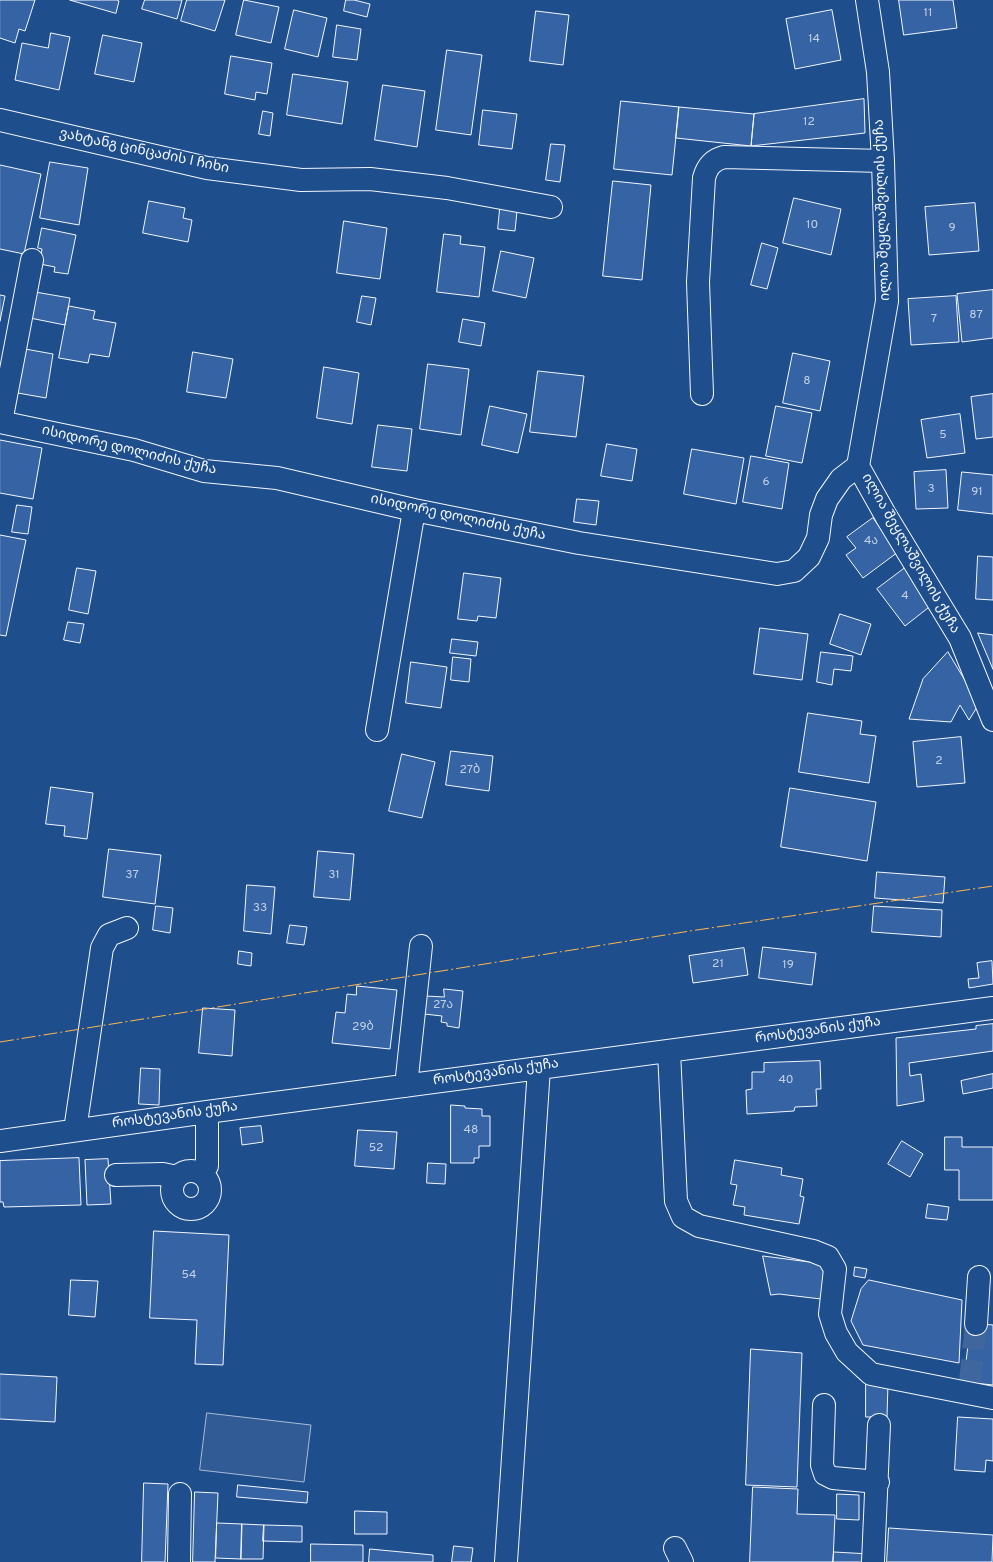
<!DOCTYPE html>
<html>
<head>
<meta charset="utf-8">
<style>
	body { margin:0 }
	canvas { display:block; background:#1f4e8c }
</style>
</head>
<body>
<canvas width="993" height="1562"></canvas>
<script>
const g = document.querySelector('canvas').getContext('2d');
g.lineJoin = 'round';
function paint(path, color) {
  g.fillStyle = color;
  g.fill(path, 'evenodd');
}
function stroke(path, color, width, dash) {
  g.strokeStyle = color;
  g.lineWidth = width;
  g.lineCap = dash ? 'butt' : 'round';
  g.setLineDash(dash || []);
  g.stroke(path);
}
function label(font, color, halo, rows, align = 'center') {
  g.font = font + ' Overpass,"Noto Sans Georgian",sans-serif';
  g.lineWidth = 3;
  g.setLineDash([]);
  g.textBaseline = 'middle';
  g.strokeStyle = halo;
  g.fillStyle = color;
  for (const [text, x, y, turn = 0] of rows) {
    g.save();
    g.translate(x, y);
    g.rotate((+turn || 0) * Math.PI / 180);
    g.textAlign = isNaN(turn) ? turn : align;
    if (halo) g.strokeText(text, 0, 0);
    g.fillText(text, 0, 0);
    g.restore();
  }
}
const green = new Path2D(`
	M 207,1413 L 311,1425 L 304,1482 L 200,1470 Z`);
const building = new Path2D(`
	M 0,0 L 35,0 L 25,31 L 19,29 L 15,43 L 0,38 Z
	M 70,0 L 117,0 L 119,1 L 116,13 Z
	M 145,0 L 182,0 L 177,19 L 142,9 Z
	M 187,0 L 225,0 L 215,31 L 181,21 Z
	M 244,0 L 279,7 L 271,43 L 236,35 Z
	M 346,0 L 354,0 L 370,4 L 367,17 L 344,11 Z
	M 899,0 L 953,0 L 957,28 L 904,35 Z
	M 294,10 L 327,18 L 318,57 L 285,49 Z
	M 832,10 L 841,60 L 795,69 L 786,19 Z
	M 536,11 L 569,15 L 563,65 L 530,61 Z
	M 337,25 L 361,29 L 357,60 L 333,57 Z
	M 51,33 L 70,37 L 59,90 L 15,80 L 22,43 L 48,48 Z
	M 103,35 L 142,43 L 134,82 L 95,74 Z
	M 447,50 L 482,55 L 471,135 L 436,130 Z
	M 231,56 L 272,63 L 267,94 L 256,92 L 255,100 L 225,94 Z
	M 293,74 L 348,82 L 342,124 L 287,115 Z
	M 383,85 L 425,91 L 417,147 L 375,140 Z
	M 864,99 L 865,133 L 751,146 L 754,114 Z
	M 621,101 L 679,107 L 672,175 L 614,169 Z
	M 679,107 L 754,114 L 751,146 L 676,138 Z
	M 483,110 L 517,114 L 512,149 L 479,145 Z
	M 263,111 L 273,113 L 270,136 L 259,134 Z
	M 551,144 L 565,145 L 560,182 L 546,180 Z
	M 50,162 L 88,168 L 79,225 L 40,218 Z
	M 0,165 L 41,174 L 24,254 L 0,249 Z
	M 613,181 L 651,185 L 642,280 L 603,276 Z
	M 794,198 L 841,209 L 831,255 L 783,243 Z
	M 149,201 L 185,208 L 183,218 L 192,220 L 188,242 L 143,233 Z
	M 975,203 L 979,251 L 929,255 L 925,207 Z
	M 500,209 L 517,211 L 515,231 L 498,229 Z
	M 344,221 L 387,228 L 380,279 L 337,273 Z
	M 42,228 L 76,235 L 68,274 L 54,272 L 55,267 L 40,264 L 42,249 L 38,248 Z
	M 444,234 L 461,236 L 460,244 L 485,247 L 479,297 L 437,292 Z
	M 762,243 L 778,248 L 767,289 L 751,285 Z
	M 501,251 L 534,258 L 526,298 L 493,291 Z
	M 993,290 L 993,338 L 962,342 L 957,294 Z
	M 35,292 L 70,298 L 65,325 L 30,318 Z
	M 0,295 L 5,296 L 0,321 Z
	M 362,296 L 376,298 L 371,325 L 357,322 Z
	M 956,296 L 959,342 L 911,345 L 908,299 Z
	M 69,306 L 95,311 L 93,319 L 116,323 L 109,357 L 90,354 L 88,363 L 59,358 Z
	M 463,319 L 485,323 L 481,346 L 459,342 Z
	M 25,349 L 53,354 L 46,398 L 18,393 Z
	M 193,352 L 233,359 L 226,398 L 187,392 Z
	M 793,353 L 830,361 L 820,411 L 783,403 Z
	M 428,364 L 469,369 L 461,435 L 420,429 Z
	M 324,367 L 359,373 L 352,424 L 317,418 Z
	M 538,371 L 584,376 L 576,437 L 530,432 Z
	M 993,394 L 993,437 L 976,439 L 971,397 Z
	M 490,406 L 527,414 L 518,453 L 482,445 Z
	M 776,406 L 812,413 L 802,463 L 766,456 Z
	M 960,414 L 965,453 L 927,458 L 921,420 Z
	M 378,425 L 412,429 L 407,471 L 372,467 Z
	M 0,440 L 42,448 L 33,499 L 0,493 Z
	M 607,444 L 637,449 L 632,481 L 601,476 Z
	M 692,449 L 744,458 L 736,504 L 684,494 Z
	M 751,456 L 789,463 L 782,509 L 743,502 Z
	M 946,470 L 948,508 L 916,509 L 914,472 Z
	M 962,472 L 993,475 L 993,514 L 958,510 Z
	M 577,499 L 599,501 L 596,525 L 574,522 Z
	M 17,505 L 32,507 L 28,534 L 12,532 Z
	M 873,518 L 898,552 L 863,578 L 846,555 L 856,548 L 847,537 Z
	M 0,535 L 26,540 L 6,636 L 0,635 Z
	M 978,556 L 993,557 L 993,600 L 976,599 Z
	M 77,568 L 96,571 L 88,614 L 69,610 Z
	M 905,568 L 933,604 L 905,626 L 877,589 Z
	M 464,573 L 501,578 L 496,618 L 478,616 L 477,621 L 458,619 Z
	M 840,614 L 871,624 L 861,655 L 830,644 Z
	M 68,622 L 84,624 L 80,643 L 64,640 Z
	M 760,628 L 808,634 L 802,680 L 754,674 Z
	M 978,633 L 993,635 L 993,669 Z
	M 452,639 L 478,642 L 476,656 L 450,653 Z
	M 821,652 L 853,656 L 851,671 L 834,669 L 832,685 L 817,682 Z
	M 948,652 L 979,704 L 969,720 L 960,705 L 951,722 L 909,719 L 923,679 Z
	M 453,657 L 471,659 L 469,682 L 451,680 Z
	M 411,662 L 447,667 L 441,708 L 406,703 Z
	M 808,713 L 862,721 L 860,734 L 876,736 L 869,783 L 799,772 Z
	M 961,737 L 965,783 L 917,787 L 913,742 Z
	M 451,751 L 493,756 L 489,791 L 446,785 Z
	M 402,754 L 435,762 L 422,818 L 389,811 Z
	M 51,787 L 93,793 L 87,839 L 64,836 L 65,826 L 46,824 Z
	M 790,788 L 876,802 L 867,861 L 781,847 Z
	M 109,849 L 161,855 L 155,904 L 103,897 Z
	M 318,851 L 354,854 L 350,900 L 314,897 Z
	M 877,872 L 945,877 L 943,903 L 875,898 Z
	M 247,885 L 275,887 L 271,934 L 244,931 Z
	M 156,906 L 173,908 L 170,933 L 153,930 Z
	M 874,906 L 942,910 L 941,937 L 872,932 Z
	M 290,925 L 307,927 L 304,945 L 287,943 Z
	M 763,947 L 816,953 L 812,985 L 759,978 Z
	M 744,948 L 748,975 L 693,983 L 689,956 Z
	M 239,951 L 252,953 L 251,966 L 238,964 Z
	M 992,961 L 993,984 L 969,988 L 968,979 L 979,978 L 977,963 Z
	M 357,986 L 397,990 L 390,1049 L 332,1043 L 336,1012 L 345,1013 L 347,994 L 356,995 Z
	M 444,989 L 463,991 L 459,1028 L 447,1026 L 447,1023 L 441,1022 L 442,1016 L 424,1014 L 426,996 L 444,997 Z
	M 203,1008 L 235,1010 L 232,1056 L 199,1053 Z
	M 993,1024 L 993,1051 L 909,1063 L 910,1076 L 921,1074 L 924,1101 L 897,1106 L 896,1038 L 976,1029 L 976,1026 Z
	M 820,1061 L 821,1089 L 816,1089 L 817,1106 L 795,1107 L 794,1111 L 747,1114 L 746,1090 L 752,1089 L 752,1072 L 764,1072 L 764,1063 Z
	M 141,1068 L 160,1069 L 159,1105 L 139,1104 Z
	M 993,1074 L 993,1088 L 963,1094 L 961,1081 Z
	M 451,1105 L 465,1106 L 465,1108 L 482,1109 L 482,1116 L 490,1116 L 490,1146 L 479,1146 L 479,1158 L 474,1158 L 474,1163 L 451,1163 Z
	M 261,1126 L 263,1142 L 242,1145 L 240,1128 Z
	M 358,1130 L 397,1132 L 394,1169 L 355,1166 Z
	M 945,1137 L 962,1137 L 962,1147 L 993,1147 L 993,1200 L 959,1200 L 959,1170 L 945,1170 Z
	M 902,1141 L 923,1154 L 910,1177 L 888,1164 Z
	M 79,1158 L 81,1205 L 4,1207 L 3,1202 L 0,1202 L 0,1161 Z
	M 108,1159 L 111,1204 L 87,1205 L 85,1160 Z
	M 735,1160 L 782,1168 L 781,1175 L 803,1179 L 800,1196 L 804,1197 L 799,1224 L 744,1215 L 745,1207 L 733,1205 L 737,1185 L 731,1184 Z
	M 428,1163 L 446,1164 L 445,1184 L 427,1183 Z
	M 928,1204 L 949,1207 L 947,1220 L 926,1218 Z
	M 154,1231 L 229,1235 L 223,1365 L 195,1364 L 197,1320 L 150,1318 Z
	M 763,1256 L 825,1264 L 821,1299 L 779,1294 L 771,1295 Z
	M 855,1267 L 867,1269 L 865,1278 L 854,1276 Z
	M 71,1280 L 98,1281 L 95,1317 L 69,1315 Z
	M 869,1280 L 962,1300 L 959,1363 L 863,1345 L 851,1321 L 861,1289 Z
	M 971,1323 L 993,1325 L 993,1385 L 964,1382 Z
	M 751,1349 L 802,1353 L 797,1487 L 746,1485 Z
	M 0,1374 L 57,1377 L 55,1422 L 0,1419 Z
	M 866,1382 L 888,1383 L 887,1417 L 866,1417 Z
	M 958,1417 L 993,1419 L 993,1461 L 986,1460 L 985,1472 L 955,1470 Z
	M 144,1483 L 168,1484 L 165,1562 L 142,1562 Z
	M 238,1485 L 308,1492 L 307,1503 L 237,1497 Z
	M 753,1487 L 798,1489 L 797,1514 L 835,1515 L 833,1562 L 750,1562 Z
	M 195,1492 L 218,1493 L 215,1562 L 193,1562 Z
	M 837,1494 L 859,1495 L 859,1520 L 837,1519 Z
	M 355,1511 L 387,1512 L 387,1534 L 355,1534 Z
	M 217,1523 L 242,1524 L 241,1559 L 216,1558 Z
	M 242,1524 L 264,1525 L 263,1559 L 241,1559 Z
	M 264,1525 L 302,1526 L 302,1542 L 263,1541 Z
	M 889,1528 L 993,1535 L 992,1562 L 887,1562 Z
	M 311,1544 L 363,1545 L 363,1562 L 311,1562 Z
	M 454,1546 L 473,1548 L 471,1562 L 452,1562 Z
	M 370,1549 L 433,1555 L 433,1562 L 369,1562 Z
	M 834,1552 L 870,1554 L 870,1562 L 833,1562 Z`);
const minorTunnel = new Path2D(`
	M 970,1382 L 976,1324`);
const minor = new Path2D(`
	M 867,0 L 878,72 L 883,161 L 887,301 L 858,466 L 886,516 L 960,638 L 993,720
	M 0,120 L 207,168 L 301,180 L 370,179 L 447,188 L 551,207
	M 702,394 L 698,282 L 704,178 C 707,167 712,160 724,157 L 883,161
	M 0,422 L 134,450 L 204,471 L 277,478 L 414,510 L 579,543 L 777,574 L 794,571 L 809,557 L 818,538 L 821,515 L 827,499 L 841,479 L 858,466
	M 1,422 L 32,260
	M 377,730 L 414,510
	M 669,1051 L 676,1201 L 683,1217 L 699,1226 L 813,1251 L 828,1257 L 835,1269 L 830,1314 L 836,1333 L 847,1352 L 871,1374 L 993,1398
	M 406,1086 L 421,946
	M 75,1130 L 102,948 L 109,935 L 127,928
	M 0,1141 L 207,1112 L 993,1008
	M172 1190a19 19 0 1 1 38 0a19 19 0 1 1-38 0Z
	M 201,1174 L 207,1166 L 207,1112
	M 116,1175 L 163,1174 L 177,1177
	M 976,1324 L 979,1277
	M 824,1405 L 822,1465 L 825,1474 L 833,1478 L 878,1482
	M 675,1548 L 682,1562
	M 179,1562 L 180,1494
	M 506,1562 L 539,1068
	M 873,1562 L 879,1425`);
const power = new Path2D(`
	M 0,1042 L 690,931 L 993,886`);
const numberNames = [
	["11",928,14],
	["14",814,40],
	["12",809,123],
	["10",812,226],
	["9",952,229],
	["87",976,316],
	["7",934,320],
	["8",807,382],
	["5",943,436],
	["6",766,483],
	["3",931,490],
	["91",977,493],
	["4ა",871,542],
	["4",905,597],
	["2",939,762],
	["27ბ",470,771],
	["37",132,876],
	["31",334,876],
	["33",260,909],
	["21",718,965],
	["19",788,966],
	["27ა",443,1006],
	["29ბ",363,1028],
	["40",786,1081],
	["48",471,1131],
	["52",376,1149],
	["54",189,1276]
];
const streetNames = [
	["ვახტანგ ცინცაძის I ჩიხი",144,152,12],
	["ილია შეყლაშვილის ქუჩა",883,210,-92],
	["ისიდორე დოლიძის ქუჩა",129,451,13],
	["ისიდორე დოლიძის ქუჩა",458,518,12],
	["ილია შეყლაშვილის ქუჩა",910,554,60],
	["როსტევანის ქუჩა",818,1031,-8],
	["როსტევანის ქუჩა",496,1073,-8],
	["როსტევანის ქუჩა",175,1116,-8]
];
paint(green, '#305b95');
stroke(green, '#a8bbd7', 1);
paint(building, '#3563a3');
stroke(building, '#f2f6ff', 1);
stroke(minorTunnel, '#3f679d', 22, [22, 11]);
stroke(minor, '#f2f6ff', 24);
stroke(minor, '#1f4e8c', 22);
stroke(power, '#ffb74d', 1, [14, 3, 2, 3]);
label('12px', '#c3d1e8', null, numberNames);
label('14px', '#f2f6ff', '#1f4e8c', streetNames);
</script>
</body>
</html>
